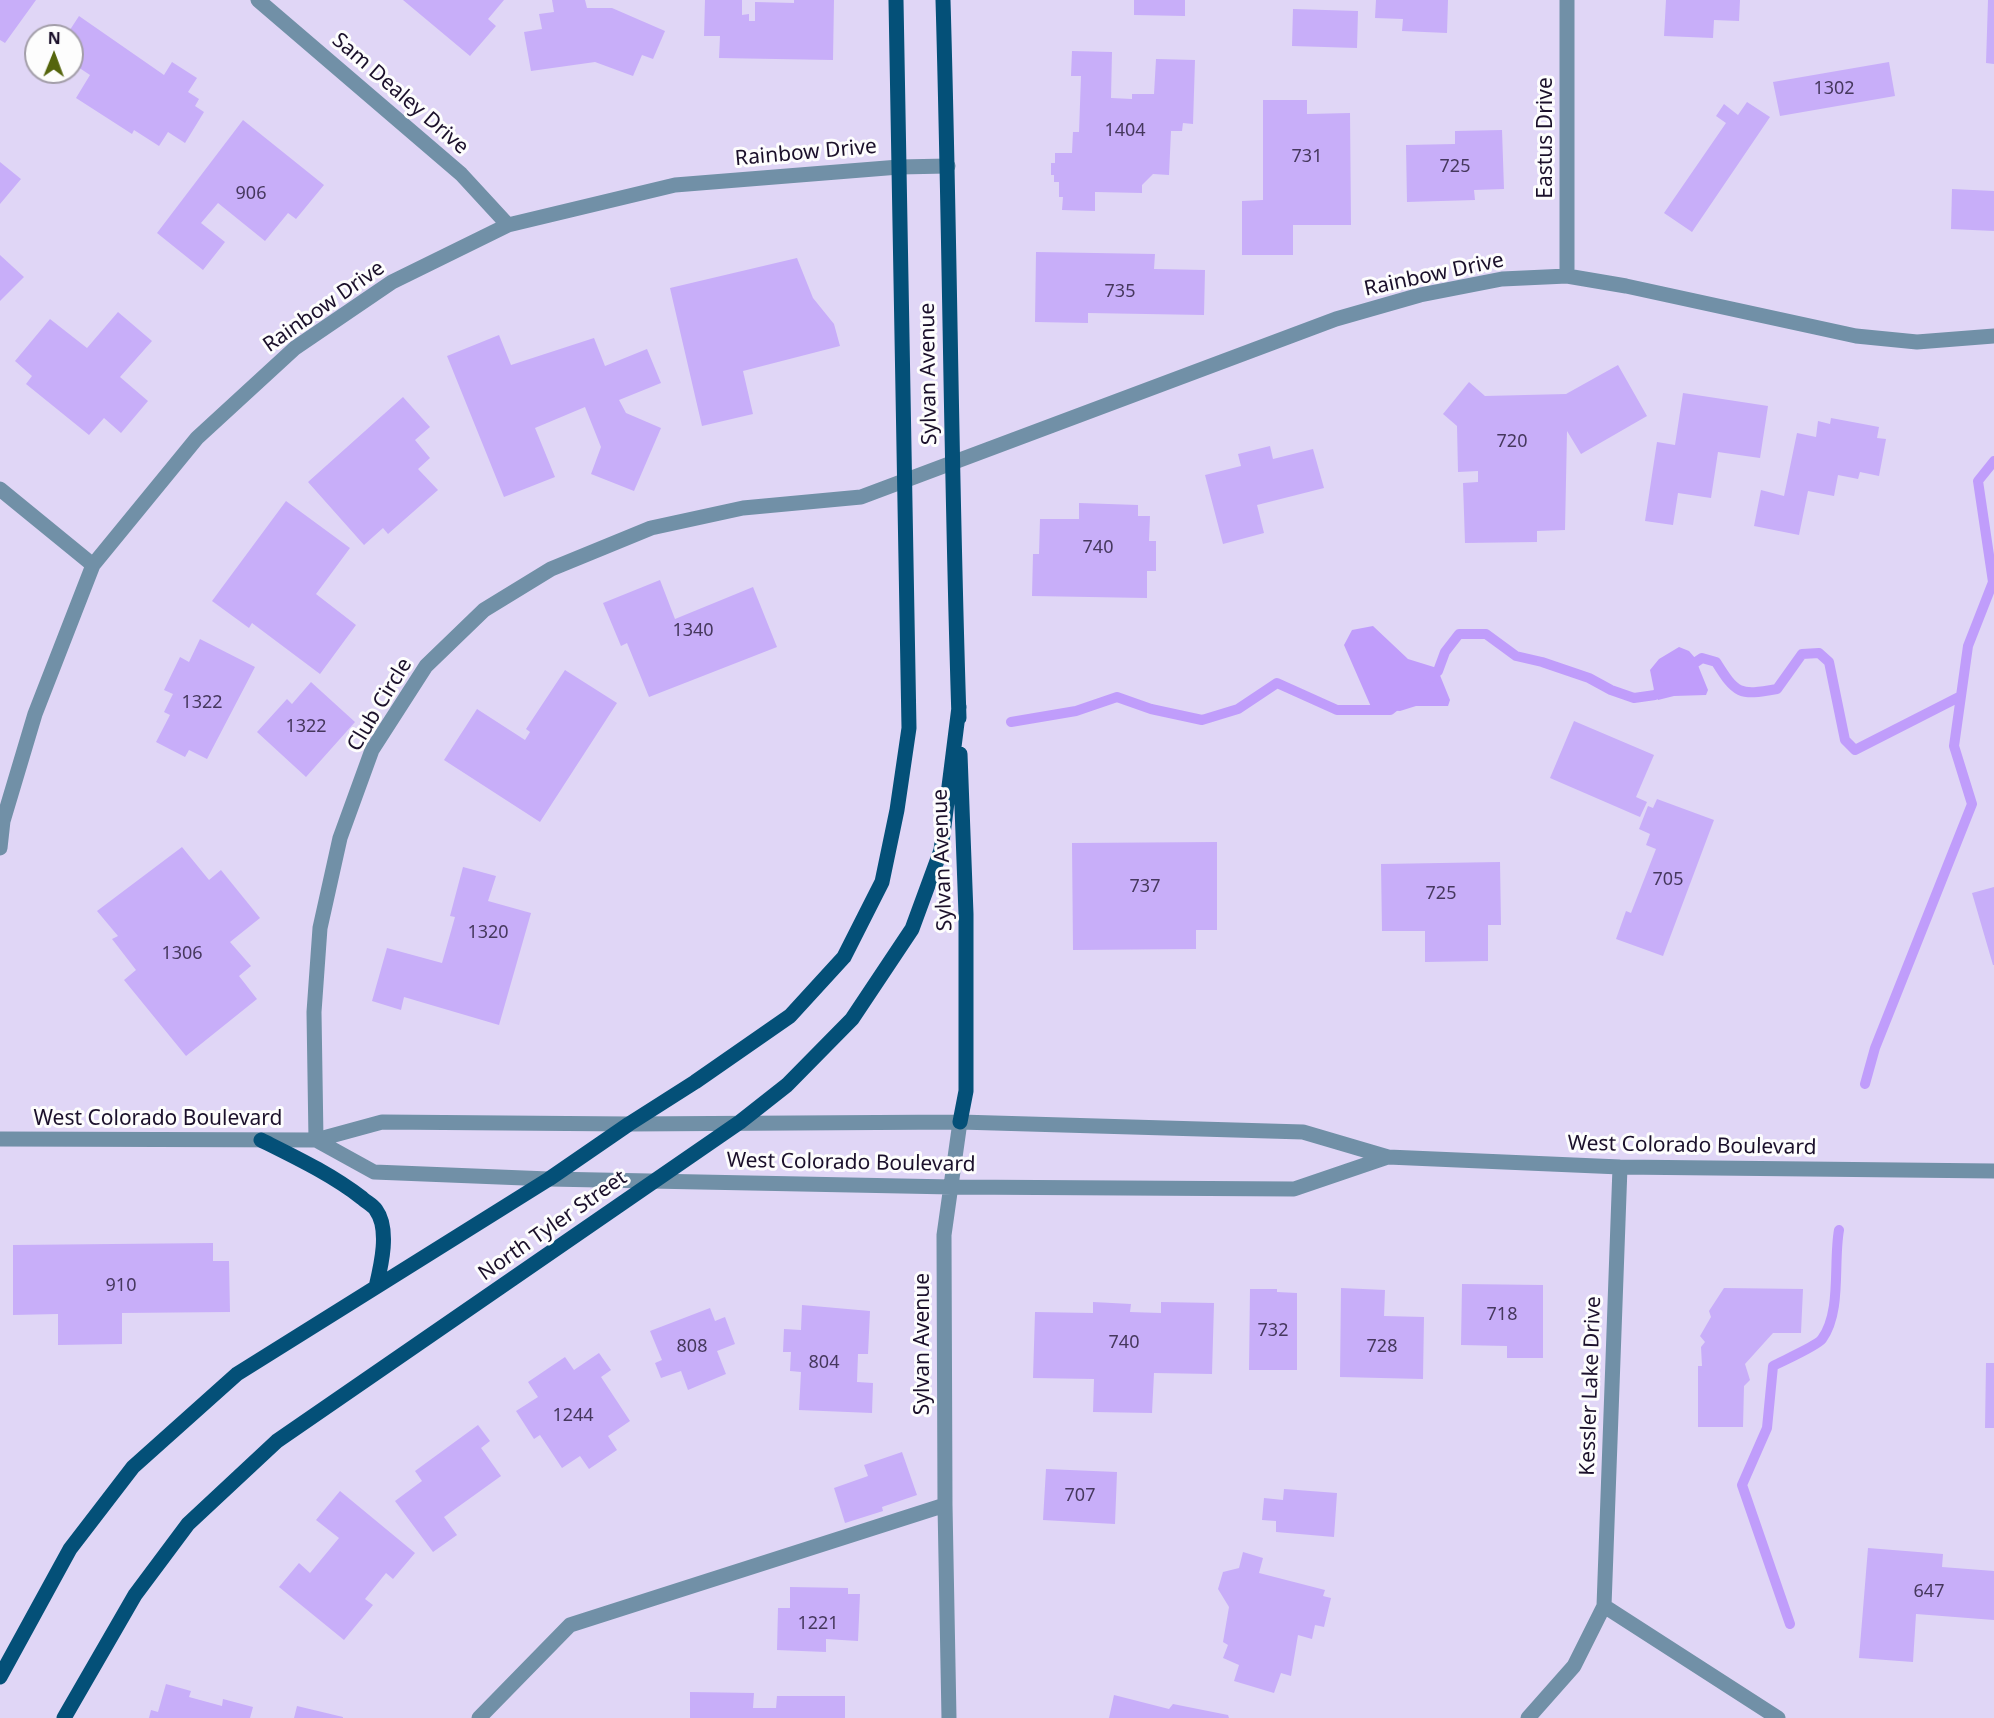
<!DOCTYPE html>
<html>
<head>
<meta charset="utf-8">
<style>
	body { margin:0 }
	#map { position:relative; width:1994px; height:1718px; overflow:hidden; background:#e0d6f6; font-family:"Noto Sans",sans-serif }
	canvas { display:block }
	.north { position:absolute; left:24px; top:24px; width:60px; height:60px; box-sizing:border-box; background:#fdfdfd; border:2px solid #a39ea9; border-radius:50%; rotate:1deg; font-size:16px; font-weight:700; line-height:24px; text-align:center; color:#1b102b }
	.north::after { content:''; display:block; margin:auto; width:21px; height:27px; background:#55650d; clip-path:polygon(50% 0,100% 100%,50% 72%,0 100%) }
</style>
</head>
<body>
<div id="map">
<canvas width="1994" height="1718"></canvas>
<div class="north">N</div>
</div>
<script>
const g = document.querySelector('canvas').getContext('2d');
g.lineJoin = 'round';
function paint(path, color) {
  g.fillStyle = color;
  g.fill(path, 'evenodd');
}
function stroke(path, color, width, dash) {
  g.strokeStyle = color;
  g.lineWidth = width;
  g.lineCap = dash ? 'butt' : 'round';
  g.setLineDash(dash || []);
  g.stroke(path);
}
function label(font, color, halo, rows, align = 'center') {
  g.font = font + ' "Noto Sans",sans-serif';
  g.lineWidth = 6;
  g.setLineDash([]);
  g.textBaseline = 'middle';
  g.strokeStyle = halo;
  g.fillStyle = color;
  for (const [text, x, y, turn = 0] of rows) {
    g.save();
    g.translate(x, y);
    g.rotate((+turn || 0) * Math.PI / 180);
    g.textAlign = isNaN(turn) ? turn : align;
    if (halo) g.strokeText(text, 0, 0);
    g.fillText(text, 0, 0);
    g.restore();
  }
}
const water = new Path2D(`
	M 1373,626 L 1408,659 L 1437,668 L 1450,700 L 1448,706 L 1416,706 L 1400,711 L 1372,709 L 1344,645 L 1352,630 Z
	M 1679,647 L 1689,651 L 1695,658 L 1708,690 L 1706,695 L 1674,696 L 1658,700 L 1655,695 L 1650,670 L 1659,659 Z`);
const stream = new Path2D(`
	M 1684,670 L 1702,658 L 1716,662 C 1736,694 1739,696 1777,689 L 1802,654 L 1819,653 L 1829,662 L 1845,740 L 1855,750 L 1961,696
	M 1428,679 L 1438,671 L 1445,652 L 1459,634 L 1486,634 L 1516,656 L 1542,662 L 1589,678 L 1611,690 L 1634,698 L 1655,695 L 1666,686
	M 1011,722 L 1076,711 L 1117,697 L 1151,709 L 1202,720 L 1238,709 L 1277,683 L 1337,710 L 1390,710 L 1400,702
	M 1865,1084 L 1875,1048 L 1972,804 L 1954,746 L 1968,646 L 1993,582 L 1978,481 L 1994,461
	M 1790,1624 L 1742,1485 L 1767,1428 L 1773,1366 C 1782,1361 1817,1346 1822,1339 C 1842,1311 1833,1263 1839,1230`);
const building = new Path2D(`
	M 0,0 L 36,0 L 5,43 L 0,40 Z
	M 403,0 L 504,0 L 488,19 L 496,26 L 470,56 Z
	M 552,0 L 585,0 L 587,8 L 612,8 L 665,31 L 653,59 L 642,55 L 633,76 L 595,62 L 531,71 L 524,32 L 542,29 L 539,14 L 554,12 Z
	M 705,0 L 742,0 L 742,15 L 749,14 L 749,21 L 755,21 L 755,2 L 794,3 L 794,0 L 834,0 L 833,60 L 719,58 L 720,36 L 704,36 Z
	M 1134,0 L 1185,0 L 1185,16 L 1134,15 Z
	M 1376,0 L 1448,0 L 1447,33 L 1402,31 L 1403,19 L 1375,18 Z
	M 1666,0 L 1740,0 L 1739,21 L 1714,20 L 1713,38 L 1664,36 Z
	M 1988,0 L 1994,0 L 1994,64 L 1986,63 Z
	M 1293,9 L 1358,11 L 1357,48 L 1292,46 Z
	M 79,16 L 164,75 L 172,62 L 197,78 L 188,92 L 199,99 L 195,106 L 204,112 L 185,143 L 168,132 L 159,146 L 134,130 L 132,134 L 76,98 L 90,75 L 72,63 L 72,36 L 66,36 Z
	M 1072,51 L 1112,52 L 1111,98 L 1132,99 L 1132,94 L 1154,94 L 1156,59 L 1195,60 L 1193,124 L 1183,123 L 1182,131 L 1171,131 L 1169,175 L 1153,174 L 1142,185 L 1142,193 L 1095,192 L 1095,211 L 1062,210 L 1063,197 L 1059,197 L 1059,182 L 1054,182 L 1054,175 L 1051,175 L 1051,163 L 1055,163 L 1055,153 L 1072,153 L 1073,132 L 1079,132 L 1081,76 L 1071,76 Z
	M 1889,62 L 1895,96 L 1780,116 L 1773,82 Z
	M 1263,100 L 1307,100 L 1307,114 L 1350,113 L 1351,225 L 1293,225 L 1293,255 L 1242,255 L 1242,201 L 1263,200 Z
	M 1747,102 L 1770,117 L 1692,232 L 1664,213 L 1726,123 L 1716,116 L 1724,104 L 1738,115 Z
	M 243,120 L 324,185 L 296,219 L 288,213 L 265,241 L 218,203 L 201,223 L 225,242 L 203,270 L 157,233 Z
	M 1502,130 L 1504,189 L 1474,190 L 1475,200 L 1407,202 L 1406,145 L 1455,144 L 1455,131 Z
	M 0,162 L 21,179 L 0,204 Z
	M 1952,189 L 1994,191 L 1994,231 L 1951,229 Z
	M 1036,252 L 1155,254 L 1154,269 L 1205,270 L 1204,315 L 1088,313 L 1088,323 L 1035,322 Z
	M 0,255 L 24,277 L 0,301 Z
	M 797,258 L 813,298 L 834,324 L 840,346 L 743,371 L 753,414 L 702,426 L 670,288 Z
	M 118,312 L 152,341 L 120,377 L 148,401 L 121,433 L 104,418 L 89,435 L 26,384 L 32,376 L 15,361 L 50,319 L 87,348 Z
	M 499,335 L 511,365 L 594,338 L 605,366 L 647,349 L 661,383 L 619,400 L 626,413 L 661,428 L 634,491 L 591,474 L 601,447 L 585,407 L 535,428 L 555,477 L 504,497 L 447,356 Z
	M 1618,365 L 1647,416 L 1581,454 L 1567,431 L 1565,530 L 1537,531 L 1537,542 L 1465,543 L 1463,483 L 1478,482 L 1478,471 L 1458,472 L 1457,426 L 1443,414 L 1469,382 L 1485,396 L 1566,394 Z
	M 1683,393 L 1768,406 L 1760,458 L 1718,452 L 1711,498 L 1678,493 L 1673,525 L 1645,521 L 1657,442 L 1675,445 Z
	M 403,397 L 430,427 L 415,440 L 430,458 L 418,469 L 438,490 L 388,534 L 383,528 L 364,545 L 308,482 Z
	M 1831,418 L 1879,427 L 1877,438 L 1886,439 L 1879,476 L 1860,472 L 1858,479 L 1838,475 L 1834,496 L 1808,491 L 1799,535 L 1754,526 L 1761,490 L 1784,496 L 1797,433 L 1816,437 L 1818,421 L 1830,424 Z
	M 1270,446 L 1273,459 L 1313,449 L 1324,488 L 1257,505 L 1264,533 L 1223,544 L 1205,475 L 1241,466 L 1238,454 Z
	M 286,501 L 350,548 L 316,594 L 356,625 L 320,674 L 252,623 L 249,628 L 212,601 Z
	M 1079,503 L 1138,505 L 1138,516 L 1150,516 L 1149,541 L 1156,541 L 1156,571 L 1147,571 L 1147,598 L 1032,596 L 1033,554 L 1039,554 L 1040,519 L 1079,519 Z
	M 660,580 L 675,619 L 753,587 L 777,647 L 649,697 L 627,643 L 621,646 L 603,603 Z
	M 200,639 L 255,667 L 207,759 L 189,750 L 185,757 L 156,742 L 170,715 L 164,712 L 173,694 L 164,690 L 180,657 L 189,662 Z
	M 565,670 L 617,703 L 540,822 L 444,760 L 477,709 L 525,740 L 530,732 L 526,729 Z
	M 311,682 L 355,722 L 306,777 L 257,732 L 287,699 L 292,704 Z
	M 1574,721 L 1654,755 L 1636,797 L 1647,802 L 1640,817 L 1550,778 Z
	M 1657,799 L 1714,820 L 1663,956 L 1616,939 L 1626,911 L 1631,913 L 1656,849 L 1646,845 L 1650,834 L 1639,829 L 1648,806 L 1653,808 Z
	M 1217,842 L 1217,930 L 1196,930 L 1196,949 L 1073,950 L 1072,843 Z
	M 182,847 L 209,880 L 221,870 L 260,918 L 230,942 L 251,966 L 239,976 L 257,999 L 186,1056 L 124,980 L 136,970 L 112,939 L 118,936 L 97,911 Z
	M 1500,862 L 1501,925 L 1488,925 L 1488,961 L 1425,962 L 1425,931 L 1382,931 L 1381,864 Z
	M 463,867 L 496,876 L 488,901 L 531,913 L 499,1025 L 404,997 L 401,1010 L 372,1001 L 387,948 L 442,963 L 455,917 L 450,916 Z
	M 1994,887 L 1994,965 L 1993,965 L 1972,893 Z
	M 213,1243 L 213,1261 L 229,1261 L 230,1312 L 122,1313 L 122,1344 L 58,1345 L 58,1314 L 13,1315 L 13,1245 Z
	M 1462,1284 L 1543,1285 L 1543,1358 L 1507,1358 L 1507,1346 L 1461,1345 Z
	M 1341,1288 L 1385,1290 L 1384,1316 L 1424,1317 L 1423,1379 L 1340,1377 Z
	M 1724,1288 L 1803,1289 L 1801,1333 L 1773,1333 L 1745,1364 L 1750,1380 L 1744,1386 L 1743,1427 L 1698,1427 L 1698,1366 L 1702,1366 L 1701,1347 L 1705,1342 L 1700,1336 L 1711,1317 L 1709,1311 Z
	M 1250,1289 L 1277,1289 L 1277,1292 L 1297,1293 L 1297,1370 L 1249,1370 Z
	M 1093,1302 L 1131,1304 L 1130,1312 L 1161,1313 L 1161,1302 L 1214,1303 L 1212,1374 L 1154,1373 L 1152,1413 L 1093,1412 L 1094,1379 L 1033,1378 L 1035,1312 L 1093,1313 Z
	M 802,1305 L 870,1311 L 868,1354 L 858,1354 L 857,1382 L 873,1383 L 872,1413 L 799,1410 L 801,1372 L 790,1371 L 791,1352 L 783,1352 L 784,1329 L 801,1330 Z
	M 710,1308 L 715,1321 L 725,1317 L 735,1344 L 717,1351 L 726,1374 L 688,1390 L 681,1371 L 661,1378 L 655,1363 L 662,1360 L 650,1331 Z
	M 599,1353 L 611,1370 L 601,1377 L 630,1421 L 608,1436 L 617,1450 L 589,1469 L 580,1456 L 562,1468 L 540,1435 L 534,1439 L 516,1411 L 538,1397 L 528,1382 L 565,1357 L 574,1370 Z
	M 1986,1363 L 1994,1363 L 1994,1428 L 1985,1428 Z
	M 478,1425 L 490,1441 L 481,1448 L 501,1476 L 444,1517 L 457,1535 L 433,1552 L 395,1501 L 422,1481 L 415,1471 Z
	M 902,1452 L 917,1495 L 882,1507 L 883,1511 L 845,1523 L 834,1488 L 868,1476 L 864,1465 Z
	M 1046,1469 L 1117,1472 L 1115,1524 L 1043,1520 Z
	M 1284,1489 L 1337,1493 L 1334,1537 L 1276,1532 L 1276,1521 L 1262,1520 L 1264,1498 L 1283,1500 Z
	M 340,1491 L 415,1553 L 393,1579 L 386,1573 L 365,1599 L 373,1605 L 344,1640 L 279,1587 L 299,1563 L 310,1573 L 339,1538 L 316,1520 Z
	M 1868,1548 L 1943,1554 L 1942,1567 L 1994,1571 L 1994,1620 L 1916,1614 L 1913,1662 L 1859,1658 Z
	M 1243,1552 L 1263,1558 L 1259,1573 L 1325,1590 L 1323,1596 L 1331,1598 L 1324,1627 L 1315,1625 L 1312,1639 L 1298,1635 L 1291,1676 L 1281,1673 L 1274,1693 L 1234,1681 L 1239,1665 L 1223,1658 L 1228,1645 L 1223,1642 L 1229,1607 L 1218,1589 L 1223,1572 L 1239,1568 Z
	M 790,1587 L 848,1588 L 848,1594 L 860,1594 L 858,1641 L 826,1639 L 826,1652 L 777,1650 L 778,1608 L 790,1608 Z
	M 166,1684 L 191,1691 L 189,1697 L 222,1706 L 223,1699 L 253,1707 L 250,1718 L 149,1718 L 151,1710 L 158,1712 Z
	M 690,1692 L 754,1693 L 753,1708 L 776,1708 L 777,1696 L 845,1696 L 845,1718 L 690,1718 Z
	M 1114,1695 L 1169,1709 L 1173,1704 L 1228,1715 L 1229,1718 L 1109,1718 Z
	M 297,1706 L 343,1717 L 343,1718 L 294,1718 Z`);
const minor = new Path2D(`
	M 258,0 L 461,174 L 508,225
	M 1567,0 L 1567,276
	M 0,489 L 93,565
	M 0,848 L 3,821 L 35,714 L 93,565 L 197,438 L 295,348 L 392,282 L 508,225 L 675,185 L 899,167 L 948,166
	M 0,1139 L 316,1140 L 382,1122 L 629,1124 L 960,1122 L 1303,1132 L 1388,1157 L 1620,1167 L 1994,1171
	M 316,1140 L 314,1012 L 320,928 L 340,838 L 372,750 L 426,666 L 484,610 L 551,569 L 651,528 L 743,508 L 861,497 L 1336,319 L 1420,295 L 1502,279 L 1567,276 L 1626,286 L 1856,336 L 1917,342 L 1994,336
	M 316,1140 L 374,1172 L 549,1179 L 952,1187 L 1294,1189 L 1388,1157
	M 1604,1606 L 1778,1718
	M 479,1718 L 570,1625 L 945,1505
	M 949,1718 L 945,1505 L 944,1235 L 960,1122
	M 1528,1718 L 1574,1666 L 1604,1606 L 1620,1167`);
const major = new Path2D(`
	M 943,0 C 950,239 951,478 959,718
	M 960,1122 L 966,1091 L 966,914 L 960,754
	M 261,1140 C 295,1157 331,1174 362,1198 C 366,1202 373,1205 376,1210 C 390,1229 381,1266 376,1287
	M 0,1677 L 70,1549 L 133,1467 L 237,1374 L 549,1179 L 629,1124 L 695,1082 L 790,1016 L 844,957 L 882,882 L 897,810 L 909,728 L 896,0
	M 64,1718 L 135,1595 L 188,1524 L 277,1441 L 740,1122 L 787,1085 L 852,1019 L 912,929 L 941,850 L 959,707`);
const numberNames = [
	["1302",1834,89],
	["1404",1125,131],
	["731",1307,157],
	["725",1455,167],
	["906",251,194],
	["735",1120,292],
	["720",1512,442],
	["740",1098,548],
	["1340",693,631],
	["1322",202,703],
	["1322",306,727],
	["705",1668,880],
	["737",1145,887],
	["725",1441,894],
	["1320",488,933],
	["1306",182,954],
	["910",121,1286],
	["718",1502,1315],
	["732",1273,1331],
	["740",1124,1343],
	["808",692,1347],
	["728",1382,1347],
	["804",824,1363],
	["1244",573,1416],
	["707",1080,1496],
	["647",1929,1592],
	["1221",818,1624]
];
const streetNames = [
	["Sam Dealey Drive",400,94,41],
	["Eastus Drive",1546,138,-90],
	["Rainbow Drive",806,153,-5],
	["Rainbow Drive",1434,275,-12],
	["Rainbow Drive",324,307,-35],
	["Sylvan Avenue",929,374,-91],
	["Club Circle",380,705,-59],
	["Sylvan Avenue",943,860,-92],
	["West Colorado Boulevard",158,1119],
	["West Colorado Boulevard",1692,1146,1],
	["West Colorado Boulevard",851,1163,1],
	["North Tyler Street",553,1226,-35],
	["Sylvan Avenue",923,1344,-90],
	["Kessler Lake Drive",1591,1386,-88]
];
paint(water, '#c09dfb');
stroke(stream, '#c09dfb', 10);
paint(building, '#c8aef9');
stroke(minor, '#7190a7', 15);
stroke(major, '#045078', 15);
label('18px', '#46385e', null, numberNames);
label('21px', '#1b102b', '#fdfdfd', streetNames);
</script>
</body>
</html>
